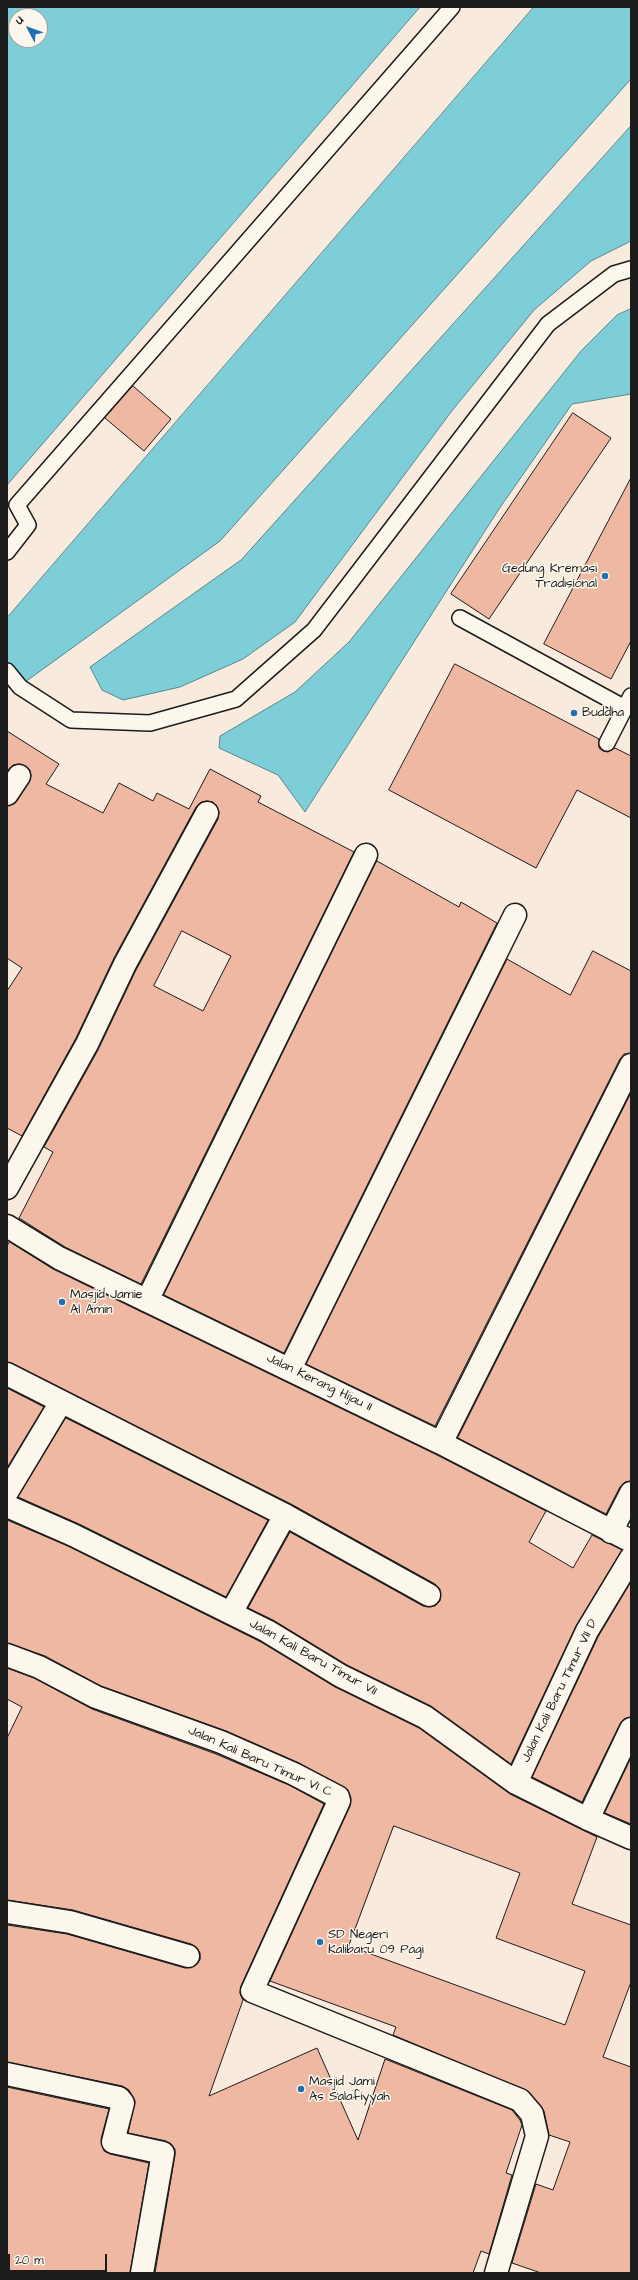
<!DOCTYPE html>
<html>
<head>
<meta charset="utf-8">
<style>
	body { margin:0 }
	#map { position:relative; width:638px; height:2280px; overflow:hidden; background:#f8eadd; font-family:"Architects Daughter",sans-serif }
	canvas { display:block }
	.frame { position:absolute; inset:0; border:8px solid #1c1c1c; pointer-events:none }
	.north { position:absolute; left:8px; top:8px; width:40px; height:40px; box-sizing:border-box; background:#fbf7ec; border:1px solid #a29f99; border-radius:50%; rotate:311deg; font-size:11px; font-weight:700; line-height:16px; text-align:center; color:#1c1c1c }
	.north::after { content:''; display:block; margin:auto; width:14px; height:18px; background:#1f6fb2; clip-path:polygon(50% 0,100% 100%,50% 72%,0 100%) }
	.scale { position:absolute; left:8px; top:2254px; width:99px; height:18px; box-sizing:border-box; border:2px solid #1c1c1c; border-top:0; padding-left:5px; font-size:12px; line-height:14px; white-space:nowrap; color:#1c1c1c; -webkit-text-stroke:3px #fbf7ec; paint-order:stroke }
</style>
</head>
<body>
<div id="map">
<canvas width="638" height="2280"></canvas>
<div class="frame"></div>
<div class="north">U</div>
<div class="scale">20 m</div>
</div>
<script>
const g = document.querySelector('canvas').getContext('2d');
g.lineJoin = 'round';
function paint(path, color) {
  g.fillStyle = color;
  g.fill(path, 'evenodd');
}
function stroke(path, color, width, dash) {
  g.strokeStyle = color;
  g.lineWidth = width;
  g.lineCap = dash ? 'butt' : 'round';
  g.setLineDash(dash || []);
  g.stroke(path);
}
function label(font, color, halo, rows, align = 'center') {
  g.font = font + ' "Architects Daughter",sans-serif';
  g.lineWidth = 3;
  g.setLineDash([]);
  g.textBaseline = 'middle';
  g.strokeStyle = halo;
  g.fillStyle = color;
  for (const [text, x, y, turn = 0] of rows) {
    g.save();
    g.translate(x, y);
    g.rotate((+turn || 0) * Math.PI / 180);
    g.textAlign = isNaN(turn) ? turn : align;
    if (halo) g.strokeText(text, 0, 0);
    g.fillText(text, 0, 0);
    g.restore();
  }
}
const water = new Path2D(`
	M 7,7 L 420,7 L 7,485 ZM 16,16 L 40,16 L 40,40 L 16,40 Z
	M 534,7 L 631,7 L 631,79 L 220,541 L 14,690 L 7,686 L 7,618 Z
	M 631,126 L 631,241 L 591,261 L 534,310 L 451,412 L 295,622 L 243,659 L 180,687 L 123,700 L 102,690 L 90,667 L 241,560 Z
	M 631,309 L 631,394 L 572,404 L 499,509 L 305,812 L 278,775 L 219,748 L 220,736 L 295,692 L 349,642 L 581,351 L 617,315 Z`);
const building = new Path2D(`
	M 133,386 L 171,419 L 144,451 L 105,418 Z
	M 573,413 L 611,438 L 489,619 L 451,594 Z
	M 631,478 L 631,641 L 611,679 L 544,644 Z
	M 455,664 L 599,739 L 599,748 L 603,751 L 608,752 L 615,748 L 631,756 L 631,818 L 577,790 L 536,868 L 389,790 Z
	M 7,731 L 59,764 L 46,784 L 103,813 L 119,783 L 153,801 L 157,793 L 189,809 L 210,769 L 261,796 L 258,802 L 354,852 L 141,1284 L 65,1247 L 19,1218 L 53,1152 L 44,1147 L 98,1050 L 136,970 L 218,819 L 219,812 L 213,802 L 207,801 L 201,802 L 196,807 L 114,958 L 76,1038 L 22,1136 L 7,1128 L 7,991 L 22,968 L 7,958 L 7,806 L 17,801 L 31,776 L 30,770 L 20,764 L 13,765 L 7,771 ZM 182,931 L 231,956 L 203,1011 L 154,986 Z
	M 377,861 L 459,907 L 461,902 L 497,923 L 284,1353 L 164,1295 Z
	M 593,951 L 631,971 L 631,1053 L 624,1054 L 620,1059 L 435,1426 L 306,1364 L 507,959 L 570,995 Z
	M 631,1093 L 631,1481 L 625,1482 L 620,1487 L 606,1514 L 458,1438 Z
	M 10,1242 L 53,1269 L 435,1454 L 546,1511 L 529,1542 L 573,1568 L 592,1535 L 622,1550 L 576,1626 L 511,1764 L 431,1706 L 347,1665 L 273,1620 L 248,1608 L 290,1532 L 423,1606 L 435,1606 L 440,1601 L 440,1589 L 435,1584 L 291,1504 L 7,1362 L 7,1246 Z
	M 7,1388 L 44,1407 L 7,1468 Z
	M 66,1418 L 268,1520 L 226,1597 L 79,1524 L 18,1497 Z
	M 7,1520 L 68,1546 L 261,1642 L 335,1687 L 419,1728 L 510,1794 L 597,1837 L 572,1904 L 631,1925 L 631,1982 L 603,2057 L 631,2067 L 631,2273 L 541,2273 L 512,2263 L 536,2184 L 553,2190 L 570,2142 L 549,2135 L 544,2111 L 529,2092 L 393,2035 L 396,2027 L 270,1981 L 350,1806 L 351,1798 L 348,1790 L 299,1763 L 226,1731 L 101,1686 L 45,1656 L 7,1643 ZM 394,1826 L 520,1873 L 496,1938 L 585,1971 L 565,2025 L 349,1946 Z
	M 631,1582 L 631,1717 L 624,1719 L 620,1724 L 582,1802 L 532,1777 L 598,1637 Z
	M 7,1668 L 34,1678 L 92,1709 L 216,1754 L 289,1785 L 324,1804 L 241,1986 L 240,1993 L 243,2000 L 209,2096 L 317,2048 L 358,2140 L 385,2059 L 512,2110 L 520,2120 L 522,2125 L 506,2173 L 512,2175 L 489,2254 L 481,2251 L 473,2273 L 155,2273 L 175,2155 L 175,2149 L 166,2141 L 128,2133 L 135,2101 L 129,2090 L 122,2086 L 7,2062 L 7,1925 L 67,1934 L 185,1968 L 196,1965 L 200,1960 L 200,1953 L 197,1948 L 191,1944 L 73,1910 L 7,1900 L 7,1738 L 22,1707 L 7,1699 Z
	M 631,1758 L 631,1824 L 605,1813 Z
	M 7,2087 L 109,2109 L 101,2139 L 104,2151 L 110,2154 L 149,2163 L 130,2273 L 7,2273 Z`);
const service = new Path2D(`
	M 7,552 L 28,525 L 17,505 L 452,7
	M 460,618 L 625,708
	M 7,671 L 20,687 L 71,720 L 150,723 L 236,699 L 314,630 L 548,324 L 614,274 L 631,269
	M 607,743 L 631,696`);
const minor = new Path2D(`
	M 7,794 L 19,776
	M 7,1188 L 87,1044 L 125,964 L 207,813
	M 7,1226 L 59,1258 L 441,1443 L 631,1541
	M 147,1301 L 366,855
	M 290,1369 L 515,915
	M 7,1374 L 285,1515 L 429,1595
	M 441,1443 L 631,1065
	M 7,1492 L 61,1402
	M 7,1506 L 73,1535 L 267,1631 L 341,1676 L 425,1717 L 516,1783 L 588,1819 L 631,1838
	M 611,1532 L 631,1493
	M 231,1613 L 285,1515
	M 7,1655 L 39,1667 L 96,1697 L 221,1742 L 294,1774 L 338,1797 L 339,1801 L 252,1991 L 520,2100 L 532,2114 L 537,2136 L 496,2273
	M 516,1783 L 587,1631 L 631,1558
	M 588,1819 L 631,1729
	M 7,1912 L 70,1922 L 188,1956
	M 7,2074 L 119,2098 L 123,2103 L 113,2142 L 163,2153 L 142,2273`);
const markers = [
	[605,576,4,"#1f6fb2"],
	[574,713,4,"#1f6fb2"],
	[62,1302,4,"#1f6fb2"],
	[320,1942,4,"#1f6fb2"],
	[301,2089,4,"#1f6fb2"]
];
const poiNames = [
	["Gedung Kremasi",597,569,"right"],
	["Tradisional",597,584,"right"],
	["Buddha",582,713],
	["Masjid Jamie",70,1295],
	["Al Amin",70,1310],
	["SD Negeri",328,1935],
	["Kalibaru 09 Pagi",328,1950],
	["Masjid Jami",309,2082],
	["As Salafiyyah",309,2097]
];
const streetNames = [
	["Jalan Kerang Hijau II",319,1383,26],
	["Jalan Kali Baru Timur VII",313,1658,29],
	["Jalan Kali Baru Timur VII D",560,1691,-64],
	["Jalan Kali Baru Timur VI C",260,1762,24]
];
paint(water, '#7eceda');
stroke(water, '#57878e', 1);
paint(building, '#eeb8a2');
stroke(building, '#1c1c1c', 1);
stroke(service, '#1c1c1c', 18);
stroke(minor, '#1c1c1c', 25);
stroke(service, '#fbf7ec', 15);
stroke(minor, '#fbf7ec', 22);
for (const [x, y, r, color] of markers) {
  const dot = new Path2D();
  dot.arc(x, y, r, 0, 2 * Math.PI);
  g.fillStyle = color;
  g.fill(dot);
  stroke(dot, '#fbf7ec', 1.5);
}
label('13px', '#1c1c1c', '#fbf7ec', poiNames, 'left');
label('13px', '#1c1c1c', '#fbf7ec', streetNames);
</script>
</body>
</html>
